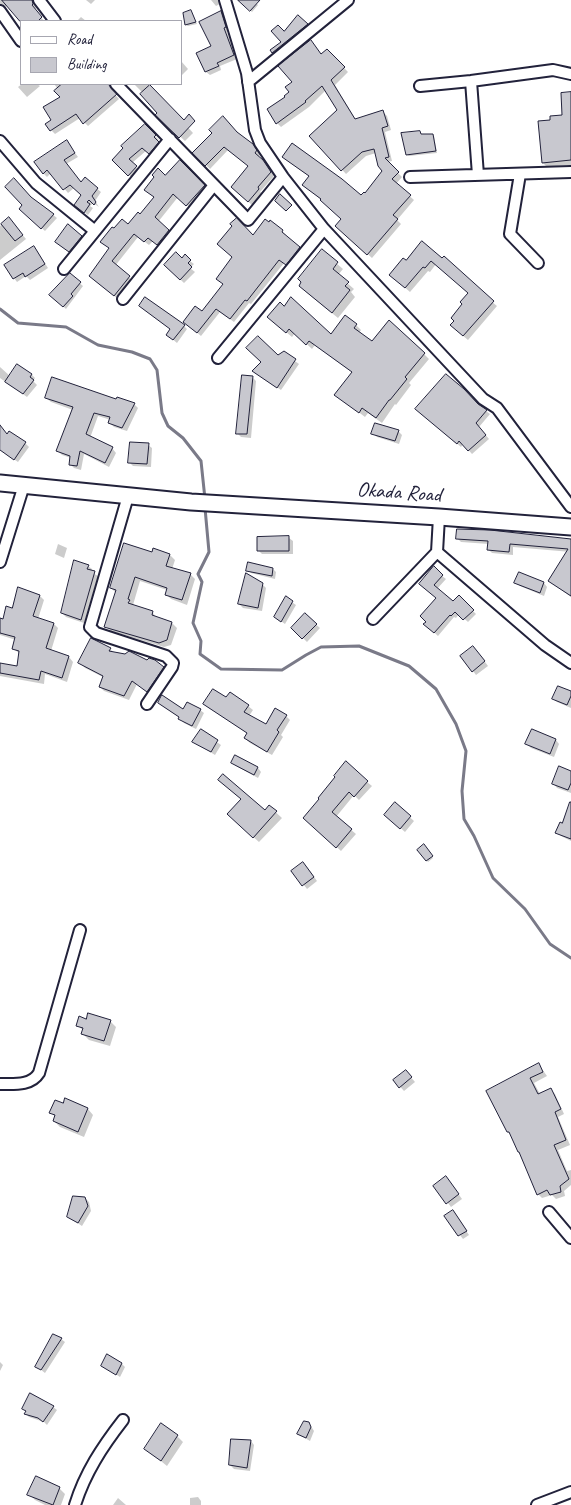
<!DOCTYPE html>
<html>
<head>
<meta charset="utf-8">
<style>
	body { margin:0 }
	#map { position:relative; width:571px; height:1505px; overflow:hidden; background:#fff; font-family:Caveat,sans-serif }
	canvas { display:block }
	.legend { position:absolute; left:20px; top:20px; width:162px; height:65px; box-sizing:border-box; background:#fff; border:1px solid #a7a7b1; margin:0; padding:6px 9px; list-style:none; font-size:15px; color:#22223b }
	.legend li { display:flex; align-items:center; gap:10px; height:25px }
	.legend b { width:25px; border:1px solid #a7a7b1 }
</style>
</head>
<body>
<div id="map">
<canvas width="571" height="1505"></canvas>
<ul class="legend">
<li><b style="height:6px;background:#fff"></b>Road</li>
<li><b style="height:14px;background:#c8c8cf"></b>Building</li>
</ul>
</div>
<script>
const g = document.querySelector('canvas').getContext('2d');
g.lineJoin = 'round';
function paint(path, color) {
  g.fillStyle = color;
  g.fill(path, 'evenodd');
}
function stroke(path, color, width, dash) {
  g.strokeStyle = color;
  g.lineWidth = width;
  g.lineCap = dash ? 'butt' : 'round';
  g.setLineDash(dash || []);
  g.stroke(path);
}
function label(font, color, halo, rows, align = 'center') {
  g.font = font + ' Caveat,sans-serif';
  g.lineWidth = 4.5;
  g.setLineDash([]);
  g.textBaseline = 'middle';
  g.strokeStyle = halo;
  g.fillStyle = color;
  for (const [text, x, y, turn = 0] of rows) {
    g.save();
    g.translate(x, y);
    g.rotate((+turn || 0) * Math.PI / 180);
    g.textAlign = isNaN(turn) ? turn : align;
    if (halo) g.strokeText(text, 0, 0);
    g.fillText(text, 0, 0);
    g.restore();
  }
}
const shadow = new Path2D(`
	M 0,0 L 33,0 L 36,8 L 35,10 L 44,21 L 21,21 L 7,6 L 0,9 Z
	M 86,0 L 95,0 L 91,4 Z
	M 211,0 L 224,0 L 222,3 L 216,6 Z
	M 247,0 L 253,0 L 258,5 L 252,12 L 243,4 Z
	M 191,11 L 197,24 L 188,26 L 186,25 Z
	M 221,13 L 225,16 L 229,31 L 227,32 L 237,59 L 220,66 L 221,70 L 210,75 L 206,72 Z
	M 81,17 L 86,21 L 77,21 Z
	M 298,17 L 310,28 L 276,56 L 272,51 L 282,43 L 284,32 Z
	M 327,50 L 348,72 L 335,85 L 356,120 L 383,112 L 387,116 L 391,130 L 385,132 L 392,161 L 387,162 L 402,177 L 396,184 L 414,200 L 397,220 L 401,224 L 372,258 L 341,230 L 343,219 L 304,185 L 310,177 L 288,161 L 362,197 L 366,195 L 384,171 L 376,153 L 366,156 L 346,174 L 311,136 L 338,110 L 326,90 L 309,107 L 281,127 L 277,123 L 287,97 Z
	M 181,61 L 188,69 L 181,76 Z
	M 22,84 L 37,84 L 40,86 L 27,97 L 18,87 Z
	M 54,84 L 105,84 L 119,99 L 88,126 L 80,118 L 55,134 L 51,130 L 53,120 L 62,97 L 58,89 Z
	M 134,84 L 148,84 L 193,133 L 185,141 L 157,115 L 159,113 L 143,93 Z
	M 571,94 L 571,168 L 568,165 L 547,167 L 543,163 L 551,121 L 563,116 Z
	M 145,126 L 159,140 L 156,142 L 161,146 L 153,156 L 147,150 L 132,163 L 139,171 L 132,178 L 113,160 Z
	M 420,132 L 422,135 L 433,135 L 434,136 L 437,153 L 409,156 L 407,155 Z
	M 237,134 L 257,150 L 260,155 L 258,157 L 267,165 L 274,176 L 260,192 L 262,193 L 252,205 L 236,191 L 250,166 L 228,150 L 210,169 L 194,153 Z
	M 67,142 L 78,157 L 66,164 L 82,184 L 85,179 L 101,192 L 95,201 L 99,207 L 93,203 L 90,206 L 93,208 L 88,215 L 80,209 L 83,195 L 74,188 L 68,193 L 51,173 L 47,177 L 43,173 Z
	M 180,162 L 208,190 L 191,209 L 178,197 L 158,222 L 172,235 L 161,248 L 153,241 L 149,245 L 138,237 L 115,266 L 133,281 L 118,299 L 94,280 L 110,249 L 106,245 L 141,216 L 155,198 L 146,190 L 165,177 Z
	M 31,197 L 57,218 L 45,231 L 24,212 Z
	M 9,219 L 26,239 L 0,260 L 0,226 Z
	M 282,231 L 286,235 L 285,236 L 304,252 L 290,268 L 284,263 L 251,304 L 249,303 L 234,322 L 220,312 L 201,336 L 189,326 L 202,313 L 224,285 L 253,237 Z
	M 82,236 L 85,240 L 73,255 L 60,245 Z
	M 422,243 L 497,306 L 468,340 L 456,330 L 455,321 L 469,294 L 436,264 L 430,272 L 428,271 L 410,292 L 395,279 L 406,262 Z
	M 37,251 L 48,268 L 30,280 L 26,276 L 17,282 L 14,278 Z
	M 322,251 L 343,269 L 338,275 L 354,289 L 351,292 L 355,297 L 338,318 L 306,292 Z
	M 182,259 L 190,261 L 194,264 L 190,268 L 195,272 L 184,283 L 165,265 Z
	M 70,275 L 83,286 L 66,309 L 51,295 Z
	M 274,322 L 331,336 L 356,325 L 361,330 L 359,333 L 372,342 L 424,354 L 429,359 L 409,383 L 411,385 L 396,405 L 395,404 L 382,423 L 368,413 L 365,417 L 336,395 L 353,373 L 315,345 L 312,349 L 295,333 L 292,337 Z
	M 184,326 L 187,329 L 177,343 L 171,338 L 172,329 Z
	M 284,353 L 299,364 L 281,390 L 257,374 Z
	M 0,367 L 10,376 L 31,374 L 35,378 L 33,381 L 37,385 L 27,397 L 0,378 Z
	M 252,377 L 256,381 L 251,438 L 241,437 L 237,433 Z
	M 46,398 L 117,401 L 134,404 L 138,408 L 127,431 L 114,427 L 110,423 L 111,420 L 98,416 L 90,438 L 112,448 L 116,453 L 109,467 L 84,454 L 81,470 L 74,468 L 70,464 L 71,458 L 62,455 L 58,451 L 73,410 L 51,402 Z
	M 478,405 L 490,414 L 479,427 L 489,439 L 472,454 L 463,444 L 461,447 L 421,413 Z
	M 0,426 L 8,436 L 25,443 L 29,447 L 18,462 L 0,450 Z
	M 398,431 L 402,435 L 399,444 L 377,437 L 373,433 Z
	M 148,445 L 152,448 L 151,467 L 133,466 L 130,463 Z
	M 289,538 L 293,541 L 293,554 L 262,554 L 259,551 Z
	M 457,538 L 571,540 L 571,552 L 513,547 L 513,555 L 492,553 L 488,549 L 489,544 L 461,542 Z
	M 58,544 L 67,548 L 64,558 L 55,554 Z
	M 154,550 L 170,555 L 175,560 L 172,569 L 190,574 L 195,579 L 187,605 L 171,599 L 166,594 L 167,590 L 140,581 L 133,605 L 152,612 L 157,618 L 172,623 L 177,628 L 171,645 L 164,647 L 111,631 L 106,626 L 117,594 L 111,588 L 153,553 Z
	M 571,559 L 571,597 L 549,581 Z
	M 88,566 L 92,569 L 91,572 L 98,576 L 84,623 L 66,617 L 62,613 Z
	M 273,569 L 276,572 L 275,579 L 251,573 L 248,570 Z
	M 520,574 L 544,583 L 547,587 L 544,596 L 520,586 L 516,583 Z
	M 442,576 L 446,579 L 437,589 L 453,603 L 459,597 L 476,614 L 468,622 L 459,614 L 456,618 L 454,617 L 438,636 L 425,624 L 437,598 L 424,587 Z
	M 262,584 L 266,588 L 262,611 L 243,608 L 239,604 Z
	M 40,596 L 44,600 L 38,619 L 54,624 L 58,628 L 51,651 L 69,657 L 73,662 L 67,682 L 45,674 L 44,684 L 0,676 L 0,665 L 18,668 L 20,654 L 14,649 L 16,640 L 0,635 L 0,619 L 4,620 L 12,609 Z
	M 286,598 L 296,605 L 285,624 L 275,617 Z
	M 305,615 L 320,628 L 307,642 L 293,628 Z
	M 110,649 L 114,653 L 163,667 L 167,672 L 151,695 L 137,684 L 129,700 L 104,691 L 100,687 L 103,677 L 85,668 L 81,664 Z
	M 477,651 L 488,666 L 476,675 L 473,671 Z
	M 571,693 L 571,708 L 557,702 L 554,699 Z
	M 227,699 L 248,706 L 253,710 L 249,716 L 266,726 L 286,716 L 290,720 L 281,735 L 283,737 L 272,755 L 250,743 L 245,738 L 248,734 L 205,704 Z
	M 159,703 L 184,711 L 200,710 L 204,713 L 196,729 L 184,723 L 180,718 Z
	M 201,731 L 221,745 L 215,755 L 194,742 Z
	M 532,731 L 556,740 L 559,744 L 554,757 L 531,748 L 527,744 Z
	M 236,756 L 258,768 L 261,772 L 258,778 L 236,766 L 232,763 Z
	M 571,772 L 571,793 L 557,788 L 554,784 Z
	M 367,782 L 372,786 L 359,800 L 354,795 L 336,817 L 356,834 L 341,851 L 305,818 L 321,799 Z
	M 395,804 L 414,821 L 405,832 L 389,818 Z
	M 269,806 L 282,818 L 259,842 L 234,820 L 265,811 Z
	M 571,807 L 571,841 L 561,836 L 557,832 L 563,824 Z
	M 423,846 L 433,858 L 428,862 L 418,850 Z
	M 307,867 L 317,881 L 307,889 L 293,871 Z
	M 87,1020 L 110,1021 L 116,1027 L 110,1046 L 89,1040 L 83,1034 L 84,1031 L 78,1026 Z
	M 539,1065 L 547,1076 L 534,1083 L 540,1094 L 550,1089 L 555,1094 L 564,1114 L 558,1117 L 570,1145 L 558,1150 L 567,1171 L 571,1170 L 571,1185 L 564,1191 L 565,1196 L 556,1199 L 552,1195 L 542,1198 L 538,1194 L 512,1136 L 508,1132 L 488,1091 Z
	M 409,1075 L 415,1082 L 404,1091 L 395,1081 Z
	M 65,1100 L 88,1109 L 93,1115 L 84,1137 L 60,1127 L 54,1121 L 56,1118 L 51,1112 L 63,1105 Z
	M 450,1182 L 462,1199 L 451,1207 L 435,1186 Z
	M 85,1198 L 89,1202 L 91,1211 L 82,1226 L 68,1217 Z
	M 456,1216 L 469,1235 L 463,1239 L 446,1217 Z
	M 61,1339 L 65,1342 L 45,1373 L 36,1366 Z
	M 0,1362 L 3,1365 L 0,1371 Z
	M 122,1364 L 125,1367 L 120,1377 L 102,1365 Z
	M 53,1407 L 57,1410 L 47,1425 L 44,1422 L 29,1417 L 26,1414 Z
	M 309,1423 L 314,1431 L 310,1441 L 298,1434 Z
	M 177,1436 L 183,1442 L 167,1466 L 146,1449 Z
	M 251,1441 L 254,1445 L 250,1471 L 234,1469 L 230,1465 Z
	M 59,1488 L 65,1494 L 61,1505 L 45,1505 L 35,1500 L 29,1494 Z
	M 198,1497 L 201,1501 L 201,1505 L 190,1505 L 190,1498 Z
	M 118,1498 L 126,1505 L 113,1505 Z`);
const stream = new Path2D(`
	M 0,309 L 18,323 L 66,327 L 98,345 L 132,352 L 150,359 L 157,370 L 162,413 L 168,426 L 183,438 L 201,461 L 205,499
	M 205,508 L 209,552 L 198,574 L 202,582 L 193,623 L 201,641 L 200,654 L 221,669 L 282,670 L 306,655 L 321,647 L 359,646 L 409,666 L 436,689 L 456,724 L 466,751 L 462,791 L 464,819 L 474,836 L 493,878 L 525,909 L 550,944 L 571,958`);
const building = new Path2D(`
	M 2,0 L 32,0 L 33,4 L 32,5 L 42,17 L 38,21 L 20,21 Z
	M 238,0 L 260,0 L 250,11 Z
	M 191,10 L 196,22 L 185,25 L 183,13 Z
	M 221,11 L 226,27 L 224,28 L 234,55 L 217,63 L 219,66 L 205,72 L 196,53 L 211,46 L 199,22 Z
	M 298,15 L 308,24 L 272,53 L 270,50 L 281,42 L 271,31 L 278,25 L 284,31 Z
	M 311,40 L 321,54 L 327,49 L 345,67 L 331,80 L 355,119 L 383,110 L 388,126 L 382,128 L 389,157 L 385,158 L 399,172 L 392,179 L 411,195 L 393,215 L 398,219 L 367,255 L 335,226 L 341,219 L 320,200 L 321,199 L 302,185 L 309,176 L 282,157 L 292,143 L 342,179 L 361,195 L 364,192 L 365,193 L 382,171 L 378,166 L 374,149 L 362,152 L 341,171 L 309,136 L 337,110 L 322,86 L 305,101 L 306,102 L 276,124 L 267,109 L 285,97 L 284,96 L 289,92 L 285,87 L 292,82 L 278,66 Z
	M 62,84 L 108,84 L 117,94 L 83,124 L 76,114 L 50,131 L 45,124 L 51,120 L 43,107 L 60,97 L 54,91 Z
	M 150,85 L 184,120 L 189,114 L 195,121 L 179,138 L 155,115 L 157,113 L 140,94 Z
	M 571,92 L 571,160 L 542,163 L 538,121 L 550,120 L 550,116 L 562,115 L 561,93 Z
	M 223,116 L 237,132 L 253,144 L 257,150 L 255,153 L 263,160 L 271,172 L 258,187 L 259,189 L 248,202 L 231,187 L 248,166 L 224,147 L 205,166 L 192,153 L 212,133 L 209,130 Z
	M 145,124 L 156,135 L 154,137 L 159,142 L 149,154 L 142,148 L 129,159 L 137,166 L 128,176 L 112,160 L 123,148 L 121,146 Z
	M 420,131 L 421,134 L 433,134 L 436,151 L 406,155 L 401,133 Z
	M 67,140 L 75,153 L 64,160 L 81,182 L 85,177 L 98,188 L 92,196 L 96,202 L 94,205 L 89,200 L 87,202 L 90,204 L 84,213 L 74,205 L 81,195 L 70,185 L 63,190 L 47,170 L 43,174 L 34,162 Z
	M 180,160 L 205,185 L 186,206 L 173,194 L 155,217 L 169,230 L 157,245 L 148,238 L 144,242 L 134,234 L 112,261 L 130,276 L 114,296 L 89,276 L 109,248 L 100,242 L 112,227 L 114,228 L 122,219 L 128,224 L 138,212 L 140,214 L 154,197 L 144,190 L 154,177 L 152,175 L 158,168 L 165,175 Z
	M 14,178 L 31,197 L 54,214 L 41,229 L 19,209 L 22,205 L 5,187 Z
	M 280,194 L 292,205 L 286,211 L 275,201 Z
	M 9,217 L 23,235 L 15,241 L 1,224 Z
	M 237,218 L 253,235 L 265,219 L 269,222 L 270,220 L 283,230 L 282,232 L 300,247 L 286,265 L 279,260 L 247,301 L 245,300 L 230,319 L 216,309 L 197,333 L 183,322 L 195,306 L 202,311 L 223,284 L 216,279 L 232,257 L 217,244 L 232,226 L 230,224 Z
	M 68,224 L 82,236 L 69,252 L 55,242 Z
	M 422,241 L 442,258 L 444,256 L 494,301 L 463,336 L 450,325 L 454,321 L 451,318 L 462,304 L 460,302 L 468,293 L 431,261 L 425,268 L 423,267 L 405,288 L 389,275 L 403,258 L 406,260 Z
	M 34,246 L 45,264 L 25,277 L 23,273 L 13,279 L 4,265 Z
	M 322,249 L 338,262 L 333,269 L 349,282 L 345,286 L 350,290 L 332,313 L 299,286 L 301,282 L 298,279 Z
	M 176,252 L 182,258 L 185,254 L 191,260 L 188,263 L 192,267 L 180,280 L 164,265 Z
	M 70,273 L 81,282 L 71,294 L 73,296 L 63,307 L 49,295 Z
	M 145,297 L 185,325 L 173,340 L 166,335 L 170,329 L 139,306 Z
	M 291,297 L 331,334 L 345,315 L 357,324 L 354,328 L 372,341 L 389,320 L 425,353 L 405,377 L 407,379 L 390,400 L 389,400 L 376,418 L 362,408 L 359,413 L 334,395 L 352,372 L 309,341 L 306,345 L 289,329 L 286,333 L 267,317 L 280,302 L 284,306 Z
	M 258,336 L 278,355 L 284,351 L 296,359 L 277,388 L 252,371 L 261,362 L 246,348 Z
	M 17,364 L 32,374 L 30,377 L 34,380 L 23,394 L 5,382 Z
	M 446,374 L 464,389 L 478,404 L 487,410 L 476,423 L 486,435 L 468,451 L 459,441 L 457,444 L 415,409 Z
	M 242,375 L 253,376 L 247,434 L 236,434 Z
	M 52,377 L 116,399 L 117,397 L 135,403 L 122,428 L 108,423 L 110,417 L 94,413 L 86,434 L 113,447 L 105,463 L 80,451 L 77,466 L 69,465 L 70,456 L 56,451 L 73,407 L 45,398 Z
	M 375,423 L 399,430 L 395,441 L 371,434 Z
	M 0,425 L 7,434 L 9,431 L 26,442 L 14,460 L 0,450 Z
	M 130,442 L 149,443 L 147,464 L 128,463 Z
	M 457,529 L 490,530 L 571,539 L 571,596 L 548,581 L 568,549 L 510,544 L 509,552 L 487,550 L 488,541 L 456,539 Z
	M 289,536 L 289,551 L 257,551 L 257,537 Z
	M 124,543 L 152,552 L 153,548 L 170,554 L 166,566 L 191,573 L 182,600 L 165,595 L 167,588 L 135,577 L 128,599 L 130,600 L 128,603 L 153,611 L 152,615 L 172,622 L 167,640 L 159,643 L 104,627 L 116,590 L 110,588 Z
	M 74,560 L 89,565 L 87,569 L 95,571 L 81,620 L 61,613 Z
	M 248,562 L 273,568 L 272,576 L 246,571 Z
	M 434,566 L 443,575 L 434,585 L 453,601 L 459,595 L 474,610 L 463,620 L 455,612 L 451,616 L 450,615 L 434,633 L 423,624 L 426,622 L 420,616 L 436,598 L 419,584 Z
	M 519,572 L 544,582 L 540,593 L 514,583 Z
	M 246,573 L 263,583 L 258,608 L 238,604 Z
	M 18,587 L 40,595 L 33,616 L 54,623 L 46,648 L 69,656 L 62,678 L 41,671 L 39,680 L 0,673 L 0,663 L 17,666 L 19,651 L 12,649 L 15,637 L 0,633 L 0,618 L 3,619 L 6,606 L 12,608 Z
	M 286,596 L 293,601 L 281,622 L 274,617 Z
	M 305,613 L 317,624 L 302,639 L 291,628 Z
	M 91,638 L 111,648 L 109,651 L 125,654 L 129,651 L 147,660 L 149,658 L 155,660 L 164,667 L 147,692 L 132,681 L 124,696 L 99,687 L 103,676 L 78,663 Z
	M 473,646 L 485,661 L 472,672 L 460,656 Z
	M 558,686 L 571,691 L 571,696 L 567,705 L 552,699 Z
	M 213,689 L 226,697 L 230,692 L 249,705 L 244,712 L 266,724 L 275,708 L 287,715 L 277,730 L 279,732 L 267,752 L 244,738 L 247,733 L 203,704 Z
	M 162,695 L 183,709 L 187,702 L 201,709 L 192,726 L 178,719 L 179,717 L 158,703 Z
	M 201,729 L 218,740 L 211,752 L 192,742 Z
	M 532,729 L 556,739 L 550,754 L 525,744 Z
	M 235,755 L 258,767 L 254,775 L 231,763 Z
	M 346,761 L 368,781 L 354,797 L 349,792 L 332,812 L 352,829 L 336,848 L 303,818 L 319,799 L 318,798 L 335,777 L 334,776 Z
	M 559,766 L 571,771 L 571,783 L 568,790 L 552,784 Z
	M 223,774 L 265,810 L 269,805 L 277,811 L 253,838 L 227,814 L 241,799 L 218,780 Z
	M 395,802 L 411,816 L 400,829 L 384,815 Z
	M 570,802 L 571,802 L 571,839 L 555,833 L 560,822 L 562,823 Z
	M 424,844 L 433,856 L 426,861 L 417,850 Z
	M 303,862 L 314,877 L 302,886 L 291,871 Z
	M 88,1013 L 111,1020 L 104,1041 L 81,1034 L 83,1028 L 76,1026 L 79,1016 L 86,1019 Z
	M 539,1063 L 543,1072 L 530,1078 L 538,1094 L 551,1088 L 561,1109 L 555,1112 L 566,1140 L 554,1145 L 569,1179 L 560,1186 L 561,1192 L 550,1195 L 547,1190 L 537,1195 L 519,1152 L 518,1152 L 509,1132 L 507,1132 L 486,1091 Z
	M 406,1070 L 412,1077 L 399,1088 L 393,1080 Z
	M 65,1098 L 88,1108 L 78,1132 L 53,1121 L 55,1115 L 49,1113 L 55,1100 L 63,1103 Z
	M 446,1176 L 459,1194 L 446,1204 L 433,1186 Z
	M 73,1196 L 85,1197 L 88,1206 L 78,1223 L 67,1217 Z
	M 453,1210 L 467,1231 L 458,1236 L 444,1216 Z
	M 53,1334 L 62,1338 L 41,1370 L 35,1367 Z
	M 107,1354 L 122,1363 L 116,1375 L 101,1366 Z
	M 30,1393 L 54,1406 L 43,1422 L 38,1418 L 24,1414 L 26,1411 L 22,1409 Z
	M 304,1421 L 309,1422 L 311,1427 L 306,1438 L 297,1434 Z
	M 161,1423 L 178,1435 L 161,1461 L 144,1449 Z
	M 231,1439 L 251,1440 L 247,1468 L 229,1465 Z
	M 36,1476 L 60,1487 L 53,1505 L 27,1495 Z`);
const street = new Path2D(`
	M 39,0 L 55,21
	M 225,0 L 247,73 L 255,130 L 260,143 L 283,177 L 324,229 L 483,399 L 497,408 L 571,507
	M 0,11 L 21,41
	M 471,81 L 478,175
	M 248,82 L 348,0
	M 116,84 L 248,220 L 283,177
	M 420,86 L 471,81 L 553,70 L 571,74
	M 0,141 L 36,183 L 95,231
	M 520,174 L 510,234 L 538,263
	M 410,177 L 571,172
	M 64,269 L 170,139
	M 123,299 L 214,185
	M 218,358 L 324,229
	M 128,496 L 90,627 L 96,633 L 166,656 L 173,663 L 172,667 L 147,704
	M 439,517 L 437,552 L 545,645 L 571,663
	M 0,562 L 24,485
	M 373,619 L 437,552
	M 0,1084 C 14,1084 31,1086 39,1073 L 80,930
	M 549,1212 L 571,1238
	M 75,1505 C 85,1473 102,1447 123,1420
	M 537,1505 L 571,1492`);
const secondary = new Path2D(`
	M 0,483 L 191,502 L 439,517 L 571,527`);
const streetNames = [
	["Okada Road",399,493,4]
];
paint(shadow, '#0003');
stroke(stream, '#7a7a88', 3);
paint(building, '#c8c8cf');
stroke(building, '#22223b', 1);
stroke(street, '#22223b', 14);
stroke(secondary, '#22223b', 19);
stroke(street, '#fff', 10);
stroke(secondary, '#fff', 15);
label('21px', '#22223b', '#fff', streetNames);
</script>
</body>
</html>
